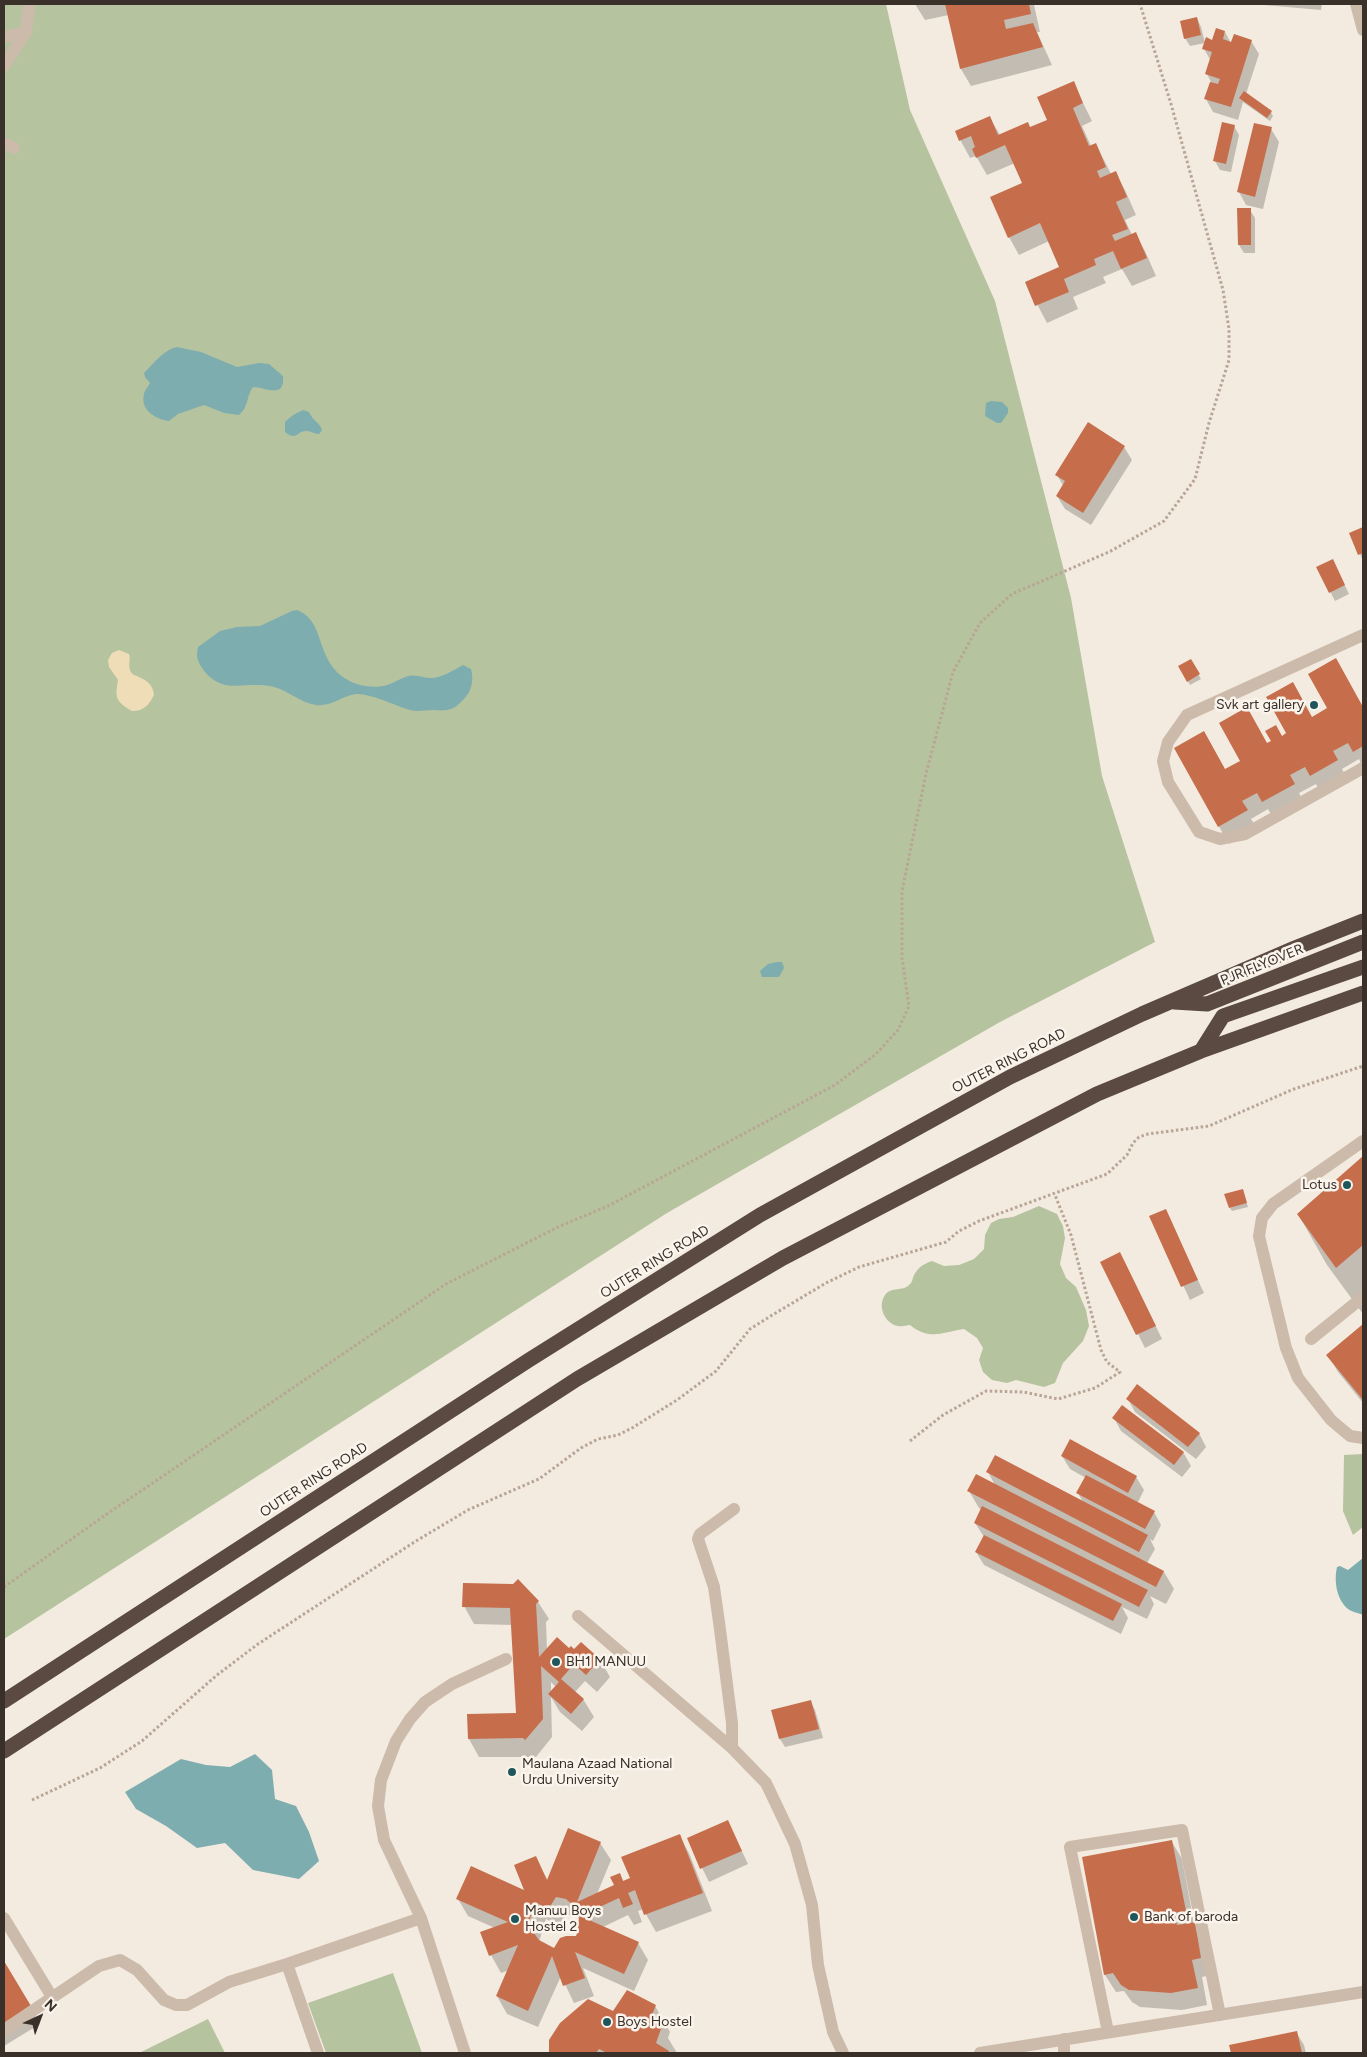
<!DOCTYPE html>
<html>
<head>
<meta charset="utf-8">
<style>
	body { margin:0 }
	#map { position:relative; width:1367px; height:2057px; overflow:hidden; background:#f3ebe0; font-family:Figtree,sans-serif }
	canvas { display:block }
	.frame { position:absolute; inset:0; border:5px solid #3a302a; pointer-events:none }
	.north { position:absolute; left:15px; top:1992px; width:50px; height:50px; -webkit-text-stroke:4px #faf4ec; paint-order:stroke; rotate:43deg; font-size:14px; font-weight:700; line-height:20px; text-align:center; color:#3a302a }
	.north::after { content:''; display:block; margin:auto; width:18px; height:22px; background:#3a302a; clip-path:polygon(50% 0,100% 100%,50% 72%,0 100%) }
</style>
</head>
<body>
<div id="map">
<canvas width="1367" height="2057"></canvas>
<div class="frame"></div>
<div class="north">N</div>
</div>
<script>
const g = document.querySelector('canvas').getContext('2d');
g.lineJoin = 'round';
function paint(path, color) {
  g.fillStyle = color;
  g.fill(path, 'evenodd');
}
function stroke(path, color, width, dash) {
  g.strokeStyle = color;
  g.lineWidth = width;
  g.lineCap = dash ? 'butt' : 'round';
  g.setLineDash(dash || []);
  g.stroke(path);
}
function label(font, color, halo, rows, align = 'center') {
  g.font = font + ' Figtree,sans-serif';
  g.lineWidth = 5;
  g.setLineDash([]);
  g.textBaseline = 'middle';
  g.strokeStyle = halo;
  g.fillStyle = color;
  for (const [text, x, y, turn = 0] of rows) {
    g.save();
    g.translate(x, y);
    g.rotate((+turn || 0) * Math.PI / 180);
    g.textAlign = isNaN(turn) ? turn : align;
    if (halo) g.strokeText(text, 0, 0);
    g.fillText(text, 0, 0);
    g.restore();
  }
}
const green = new Path2D(`
	M 4,4 L 886,4 L 910,110 L 995,301 L 1071,598 L 1102,776 L 1155,942 L 1000,1022 L 667,1213 L 4,1639 Z
	M 1039,1206 L 1057,1214 L 1063,1226 L 1065,1238 L 1060,1264 L 1066,1278 L 1076,1287 L 1086,1310 L 1089,1326 L 1083,1341 L 1063,1363 L 1055,1383 L 1044,1387 L 1016,1380 L 1007,1383 L 992,1380 L 983,1372 L 979,1360 L 983,1348 L 977,1338 L 964,1329 C 942,1332 930,1341 910,1325 C 907,1325 902,1327 898,1326 C 885,1324 877,1306 885,1295 C 892,1286 902,1292 909,1285 C 913,1282 912,1279 914,1275 C 919,1266 924,1264 932,1261 L 944,1266 L 959,1265 L 974,1259 L 984,1249 L 985,1235 L 991,1223 L 999,1219 L 1013,1217 Z
	M 1363,1454 L 1363,1527 L 1353,1535 L 1343,1511 L 1344,1455 Z
	M 393,1973 L 422,2053 L 326,2053 L 308,2003 Z
	M 208,2019 L 225,2053 L 139,2053 Z`);
const sand = new Path2D(`
	M 119,650 L 129,654 C 131,659 128,665 130,670 C 132,679 152,675 154,695 C 149,705 144,711 132,711 C 115,701 115,698 118,680 L 109,667 L 108,660 L 112,653 Z`);
const water = new Path2D(`
	M 177,347 L 201,352 L 237,367 L 259,363 L 269,364 L 283,376 C 285,400 265,387 253,387 C 246,396 249,407 239,415 L 224,413 L 204,405 L 178,414 L 169,421 C 155,419 140,410 144,394 C 145,389 148,387 150,383 L 145,377 L 144,373 C 154,363 163,350 177,347 Z
	M 991,401 L 1002,402 L 1008,408 L 1008,413 L 1001,423 L 997,423 L 985,416 L 986,403 Z
	M 303,410 L 309,412 C 313,421 320,423 322,430 L 319,434 C 314,434 311,431 307,431 C 297,430 297,442 285,432 L 285,422 L 293,415 Z
	M 297,610 C 329,622 312,668 357,684 C 365,687 379,688 387,685 C 394,683 401,678 408,676 C 416,674 424,678 431,678 C 441,678 454,670 463,665 L 471,669 C 474,680 472,691 463,700 C 453,711 447,711 433,710 C 425,710 418,712 410,710 C 396,706 370,693 356,694 C 342,696 331,707 316,705 C 301,703 289,691 274,687 C 246,680 222,697 202,668 C 197,660 196,656 198,647 L 220,631 L 237,627 L 260,626 L 292,611 Z
	M 777,962 L 782,962 L 784,968 L 779,977 L 762,977 L 760,971 L 768,964 Z
	M 1363,1558 L 1363,1615 C 1359,1613 1352,1612 1348,1609 C 1336,1599 1334,1580 1337,1567 L 1340,1566 L 1348,1570 Z
	M 255,1754 L 272,1770 L 275,1799 L 296,1806 L 309,1832 L 319,1861 L 299,1879 L 253,1870 L 225,1843 L 197,1848 L 166,1826 L 136,1809 L 125,1792 L 181,1759 L 206,1765 L 230,1767 Z`);
const shadow = new Path2D(`
	M 915,4 L 1038,4 L 1034,5 L 1040,32 L 1037,32 L 1052,65 L 971,86 L 961,69 L 949,15 L 925,20 Z
	M 1264,5 L 1264,4 L 1322,4 L 1321,10 Z
	M 1197,18 L 1201,27 L 1205,43 L 1190,46 L 1185,38 Z
	M 1225,32 L 1232,45 L 1251,41 L 1259,54 L 1246,94 L 1271,112 L 1273,116 L 1270,121 L 1243,102 L 1238,120 L 1213,112 L 1206,99 L 1211,82 L 1207,74 L 1211,61 L 1204,49 Z
	M 1073,83 L 1092,121 L 1082,126 L 1091,146 L 1096,144 L 1111,174 L 1115,173 L 1125,190 L 1136,215 L 1125,220 L 1132,235 L 1135,234 L 1145,251 L 1156,276 L 1132,286 L 1122,269 L 1103,277 L 1106,283 L 1073,297 L 1078,309 L 1047,323 L 1026,283 L 1061,268 L 1049,241 L 1019,255 L 1009,237 L 1024,184 L 1015,163 L 987,175 L 976,156 L 970,158 L 956,132 L 990,118 L 1000,135 L 1031,129 L 1049,121 Z
	M 1234,126 L 1239,135 L 1231,172 L 1220,170 L 1215,161 Z
	M 1271,129 L 1279,142 L 1263,209 L 1246,205 L 1239,192 Z
	M 1250,210 L 1255,218 L 1255,253 L 1244,253 L 1239,245 Z
	M 1124,447 L 1132,460 L 1091,525 L 1065,509 L 1057,496 L 1064,487 L 1057,475 Z
	M 1363,528 L 1363,561 L 1351,533 Z
	M 1318,568 L 1337,569 L 1349,594 L 1335,601 Z
	M 1190,660 L 1201,679 L 1190,685 L 1180,666 Z
	M 1335,660 L 1363,709 L 1363,768 L 1359,759 L 1342,769 L 1347,778 L 1321,793 L 1316,784 L 1299,793 L 1304,802 L 1274,819 L 1268,809 L 1251,819 L 1257,828 L 1229,844 L 1175,749 L 1225,771 L 1329,709 Z
	M 1363,1157 L 1363,1314 L 1327,1265 L 1298,1214 Z
	M 1243,1190 L 1248,1207 L 1232,1211 L 1230,1208 Z
	M 1165,1211 L 1204,1293 L 1190,1300 L 1151,1217 Z
	M 1102,1262 L 1127,1267 L 1162,1339 L 1145,1348 Z
	M 1363,1326 L 1363,1403 L 1338,1372 L 1328,1355 Z
	M 1128,1399 L 1199,1433 L 1206,1447 L 1196,1459 L 1135,1412 Z
	M 1114,1418 L 1183,1452 L 1191,1466 L 1182,1477 L 1121,1431 Z
	M 1070,1441 L 1136,1477 L 1144,1490 L 1137,1504 L 1154,1512 L 1161,1525 L 1153,1541 L 1150,1539 L 1155,1549 L 1147,1563 L 1164,1572 L 1174,1589 L 1166,1604 L 1150,1596 L 1154,1604 L 1147,1619 L 1122,1607 L 1128,1618 L 1121,1634 L 984,1565 L 976,1552 L 984,1537 L 975,1523 L 982,1510 L 979,1508 L 969,1491 L 995,1485 L 988,1472 L 1083,1502 L 1078,1493 L 1086,1478 L 1070,1469 L 1062,1456 Z
	M 518,1581 L 538,1602 L 549,1619 L 546,1622 L 547,1650 L 574,1651 L 581,1643 L 600,1660 L 610,1677 L 597,1692 L 585,1681 L 575,1692 L 583,1699 L 594,1717 L 582,1731 L 560,1712 L 551,1697 L 552,1737 L 536,1757 L 479,1757 L 469,1739 L 468,1715 L 518,1714 L 513,1625 L 474,1624 L 464,1606 L 513,1585 ZM 551,1682 L 556,1687 L 551,1693 Z
	M 810,1701 L 815,1710 L 823,1738 L 785,1747 L 780,1739 L 772,1711 Z
	M 728,1822 L 748,1864 L 709,1882 L 688,1839 Z
	M 679,1836 L 689,1853 L 712,1911 L 656,1932 L 643,1909 L 638,1911 L 642,1922 L 634,1925 L 628,1915 L 603,1927 L 638,1943 L 648,1960 L 634,1991 L 583,1968 L 594,1996 L 574,2003 L 561,1976 L 538,2027 L 507,2014 L 497,1996 L 509,1970 L 501,1973 L 491,1955 L 482,1933 L 495,1928 L 468,1916 L 458,1899 L 527,1892 L 535,1857 L 548,1881 L 600,1843 L 611,1860 L 597,1894 L 615,1886 L 620,1875 L 624,1882 L 631,1878 ZM 566,1915 L 577,1916 L 580,1919 L 579,1930 L 576,1938 L 555,1949 L 539,1942 L 546,1919 L 554,1923 L 561,1922 Z
	M 1172,1842 L 1182,1859 L 1194,1923 L 1211,1975 L 1202,1977 L 1207,2005 L 1182,2010 L 1140,2007 L 1132,2002 L 1124,1991 L 1116,1992 L 1105,1975 Z
	M 4,1964 L 40,2024 L 4,2046 Z
	M 655,2006 L 670,2032 L 668,2038 L 677,2053 L 550,2053 L 551,2041 L 613,2013 Z
	M 1296,2032 L 1304,2045 L 1306,2053 L 1232,2053 L 1231,2046 Z`);
const building = new Path2D(`
	M 945,4 L 1029,4 L 1031,14 L 1004,20 L 1006,29 L 1033,23 L 1043,47 L 960,69 Z
	M 1197,17 L 1201,35 L 1184,39 L 1180,21 Z
	M 1216,28 L 1225,31 L 1223,39 L 1231,42 L 1234,34 L 1252,40 L 1231,107 L 1204,99 L 1210,82 L 1218,84 L 1220,79 L 1205,74 L 1212,52 L 1202,49 L 1206,37 L 1212,40 Z
	M 1074,81 L 1083,103 L 1073,108 L 1089,146 L 1096,143 L 1106,167 L 1097,171 L 1100,178 L 1116,171 L 1127,197 L 1116,202 L 1128,229 L 1112,235 L 1115,241 L 1136,232 L 1147,258 L 1121,269 L 1113,251 L 1094,259 L 1096,265 L 1064,279 L 1069,292 L 1035,306 L 1025,282 L 1059,267 L 1040,223 L 1008,238 L 990,197 L 1022,183 L 1005,145 L 976,158 L 972,149 L 975,147 L 971,136 L 959,141 L 955,131 L 990,116 L 998,135 L 1028,122 L 1030,127 L 1047,120 L 1037,97 Z
	M 1244,91 L 1272,111 L 1267,118 L 1239,98 Z
	M 1222,122 L 1235,125 L 1226,164 L 1213,161 Z
	M 1254,123 L 1272,127 L 1255,197 L 1237,192 Z
	M 1237,208 L 1251,208 L 1251,245 L 1238,245 Z
	M 1088,422 L 1125,446 L 1083,513 L 1056,496 L 1065,481 L 1055,475 Z
	M 1363,527 L 1363,553 L 1358,555 L 1349,533 Z
	M 1333,559 L 1345,585 L 1329,593 L 1316,567 Z
	M 1336,658 L 1363,707 L 1363,746 L 1353,752 L 1348,743 L 1333,751 L 1338,760 L 1310,776 L 1305,767 L 1290,775 L 1295,784 L 1262,802 L 1257,793 L 1242,801 L 1248,810 L 1218,827 L 1174,748 L 1204,731 L 1225,769 L 1240,761 L 1219,723 L 1247,707 L 1267,743 L 1271,741 L 1265,731 L 1276,725 L 1282,736 L 1286,733 L 1266,697 L 1293,682 L 1312,717 L 1327,708 L 1308,674 Z
	M 1191,659 L 1200,674 L 1187,682 L 1178,666 Z
	M 1363,1156 L 1363,1245 L 1336,1268 L 1297,1214 Z
	M 1243,1189 L 1247,1203 L 1229,1208 L 1224,1194 Z
	M 1166,1209 L 1198,1280 L 1181,1287 L 1149,1216 Z
	M 1120,1252 L 1156,1326 L 1136,1335 L 1100,1262 Z
	M 1363,1324 L 1363,1400 L 1326,1355 Z
	M 1137,1384 L 1200,1433 L 1188,1447 L 1126,1399 Z
	M 1122,1405 L 1184,1452 L 1174,1465 L 1112,1418 Z
	M 1070,1439 L 1137,1476 L 1128,1493 L 1061,1456 Z
	M 995,1455 L 1148,1535 L 1139,1552 L 986,1472 Z
	M 976,1474 L 1164,1571 L 1156,1587 L 967,1491 Z
	M 1086,1475 L 1155,1511 L 1145,1529 L 1076,1493 Z
	M 982,1506 L 1148,1590 L 1139,1607 L 974,1523 Z
	M 984,1535 L 1122,1604 L 1113,1621 L 975,1552 Z
	M 518,1579 L 539,1601 L 536,1604 L 539,1657 L 557,1637 L 569,1648 L 571,1646 L 574,1649 L 581,1642 L 600,1659 L 586,1675 L 574,1664 L 561,1679 L 584,1699 L 571,1714 L 548,1694 L 559,1682 L 541,1666 L 543,1719 L 527,1738 L 525,1740 L 523,1738 L 468,1739 L 467,1714 L 516,1713 L 510,1608 L 462,1607 L 463,1583 L 513,1584 Z
	M 811,1700 L 819,1729 L 779,1739 L 771,1710 Z
	M 728,1820 L 742,1851 L 700,1869 L 687,1838 Z
	M 568,1828 L 601,1842 L 577,1902 L 614,1885 L 610,1877 L 620,1873 L 623,1881 L 630,1878 L 621,1857 L 680,1834 L 703,1893 L 644,1915 L 635,1890 L 628,1893 L 633,1904 L 623,1908 L 619,1898 L 580,1916 L 639,1942 L 624,1974 L 575,1952 L 585,1978 L 563,1986 L 552,1956 L 528,2011 L 496,1996 L 518,1945 L 489,1956 L 480,1932 L 508,1922 L 456,1899 L 471,1866 L 524,1890 L 514,1865 L 536,1856 L 547,1880 ZM 556,1897 L 566,1899 L 575,1907 L 579,1916 L 578,1930 L 576,1936 L 566,1936 L 560,1938 L 554,1948 L 539,1940 L 531,1929 L 529,1921 L 536,1903 L 543,1906 L 551,1905 Z
	M 1172,1840 L 1186,1911 L 1174,1913 L 1177,1925 L 1195,1922 L 1201,1958 L 1192,1960 L 1198,1988 L 1171,1993 L 1129,1990 L 1121,1985 L 1113,1973 L 1104,1975 L 1082,1857 Z
	M 4,1961 L 31,2006 L 4,2023 Z
	M 627,1990 L 656,2005 L 650,2020 L 662,2026 L 656,2043 L 669,2051 L 668,2053 L 607,2053 L 599,2049 L 596,2053 L 549,2053 L 549,2040 L 560,2023 L 588,1999 L 613,2011 Z
	M 1297,2031 L 1302,2053 L 1231,2053 L 1229,2045 Z`);
const path = new Path2D(`
	M 910,1441 L 943,1415 L 986,1391 L 1023,1392 L 1058,1399 L 1095,1388 L 1120,1372 L 1107,1362 L 1101,1350 L 1071,1235 L 1055,1195
	M 4,1587 L 104,1516 L 446,1284 L 558,1227 L 608,1206 L 835,1085 L 876,1054 L 898,1030 L 909,1006 L 902,958 L 902,891 L 926,774 L 953,672 L 980,623 L 1012,594 L 1109,552 L 1164,521 L 1195,479 L 1209,423 L 1229,360 L 1229,329 L 1223,290 L 1171,104 L 1140,4
	M 32,1800 L 100,1768 L 142,1741 L 217,1675 L 258,1644 L 416,1541 L 468,1510 L 539,1479 L 581,1448 L 598,1439 L 618,1435 L 632,1428 L 677,1400 L 716,1371 L 750,1329 L 774,1314 L 826,1283 L 859,1267 L 946,1242 L 959,1231 L 979,1221 L 1107,1174 L 1127,1155 L 1133,1143 L 1139,1137 L 1148,1134 L 1209,1126 L 1294,1089 L 1363,1066`);
const minor = new Path2D(`
	M 1356,4 L 1363,30
	M 4,37 L 26,32
	M 4,66 L 26,32 L 29,4
	M 4,143 L 14,148
	M 1363,635 L 1187,715 L 1168,742 L 1163,761 L 1168,782 L 1199,832 L 1220,839 L 1245,834 L 1363,768
	M 1363,1141 L 1273,1204 L 1262,1218 L 1259,1236 L 1286,1348 L 1298,1378 L 1331,1420 L 1350,1436 L 1363,1438
	M 1311,1339 L 1363,1297
	M 578,1616 L 732,1748 L 766,1783 L 795,1844 L 812,1905 L 818,1965 L 833,2032 L 843,2053
	M 732,1748 L 732,1723 L 719,1622 L 714,1587 L 698,1539 L 700,1534 L 734,1509
	M 4,1918 L 52,1997
	M 287,1964 L 318,2053
	M 4,2030 L 99,1966 L 120,1960 L 137,1970 L 164,2000 L 176,2005 L 187,2005 L 229,1982 L 287,1964 L 421,1918
	M 1108,2032 L 1070,1847 L 1182,1830 L 1220,2015
	M 465,2053 L 421,1918 L 384,1840 L 378,1806 L 381,1780 L 396,1741 L 410,1719 L 425,1702 L 452,1684 L 506,1659
	M 980,2053 L 1363,1992
	M 1064,2053 L 1064,2039`);
const highway = new Path2D(`
	M 1174,1002 L 1207,1004 L 1363,942
	M 1201,1051 L 1223,1016 L 1363,967
	M 4,1701 L 529,1360 L 760,1215 L 1010,1077 L 1142,1014 L 1295,948 L 1363,921
	M 4,1751 L 577,1379 L 783,1258 L 1097,1094 L 1201,1051 L 1363,993`);
const markers = [
	[1314,705,5,"#1f565b"],
	[1347,1185,5,"#1f565b"],
	[556,1662,5,"#1f565b"],
	[512,1772,5,"#1f565b"],
	[1134,1917,5,"#1f565b"],
	[515,1919,5,"#1f565b"],
	[607,2022,5,"#1f565b"]
];
const poiNames = [
	["Svk art gallery",1304,705,"right"],
	["Lotus",1337,1185,"right"],
	["BH1 MANUU",566,1662],
	["Maulana Azaad National",522,1764],
	["Urdu University",522,1780],
	["Manuu Boys",525,1911],
	["Hostel 2",525,1927],
	["Bank of baroda",1144,1917],
	["Boys Hostel",617,2022]
];
const streetNames = [
	["PJR FLYOVER",1262,965,-22],
	["OUTER RING ROAD",1009,1061,-27],
	["OUTER RING ROAD",655,1262,-32],
	["OUTER RING ROAD",314,1480,-33]
];
paint(green, '#b6c39f');
paint(sand, '#eeddb7');
paint(water, '#7eadb0');
paint(shadow, '#0003');
paint(building, '#c66d4b');
stroke(path, '#b8a595', 3, [2.5, 2.5]);
stroke(minor, '#ccbbab', 12);
stroke(highway, '#5a4a41', 15);
for (const [x, y, r, color] of markers) {
  const dot = new Path2D();
  dot.arc(x, y, r, 0, 2 * Math.PI);
  g.fillStyle = color;
  g.fill(dot);
  stroke(dot, '#faf4ec', 2);
}
label('14px', '#3a302a', '#faf4ec', poiNames, 'left');
label('14px', '#3a302a', '#faf4ec', streetNames);
</script>
</body>
</html>
